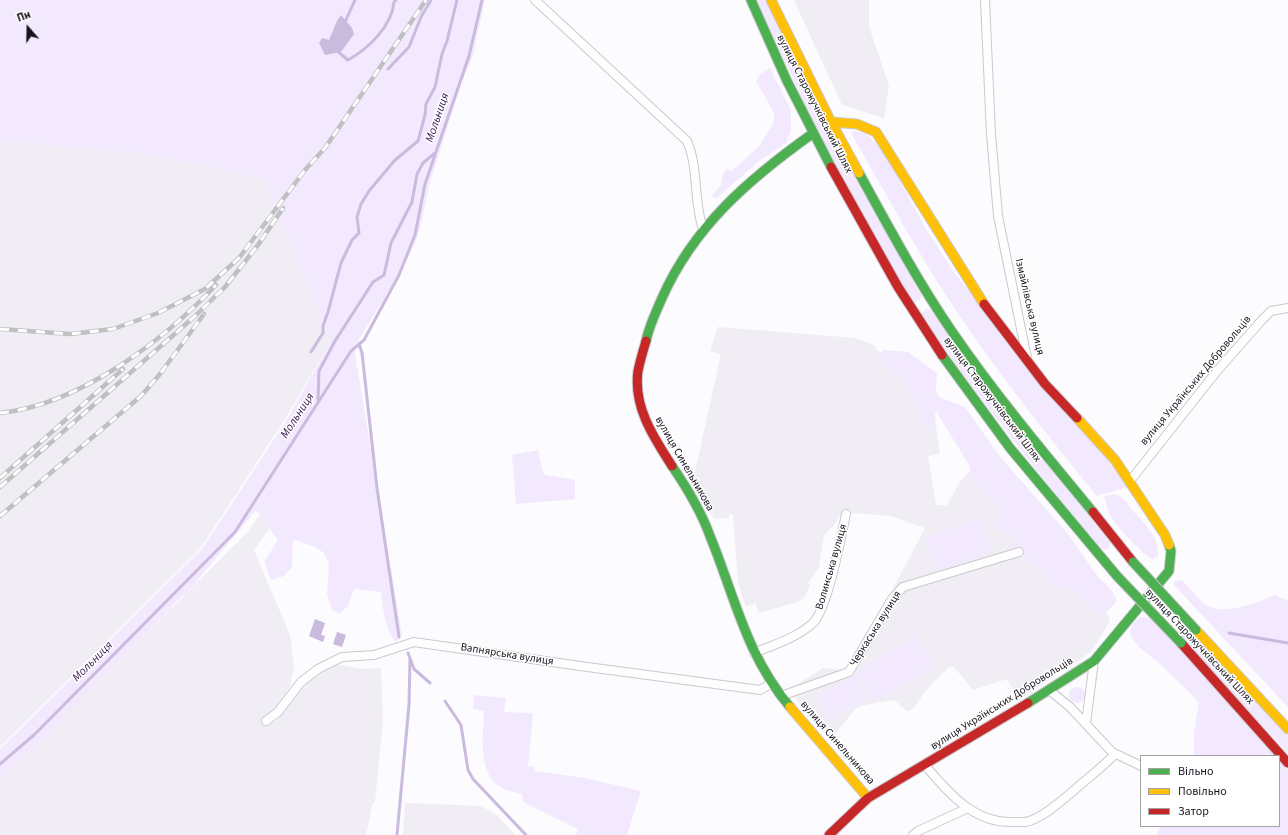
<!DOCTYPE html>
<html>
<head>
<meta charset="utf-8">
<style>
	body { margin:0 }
	#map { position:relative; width:1288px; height:835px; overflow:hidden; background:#fcfbfe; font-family:"Source Sans 3",sans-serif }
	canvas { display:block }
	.legend { position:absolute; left:1140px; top:755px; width:140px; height:72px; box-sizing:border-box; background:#fff; border:1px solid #a2a1a4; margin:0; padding:5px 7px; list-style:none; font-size:12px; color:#17131c }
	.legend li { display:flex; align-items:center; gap:8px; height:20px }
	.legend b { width:20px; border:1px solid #a2a1a4 }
	.north { position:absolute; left:8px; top:8px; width:40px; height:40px; -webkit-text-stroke:3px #fff; paint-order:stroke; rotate:340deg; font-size:11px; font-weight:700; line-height:16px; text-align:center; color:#17131c }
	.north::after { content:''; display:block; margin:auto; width:14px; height:18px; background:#17131c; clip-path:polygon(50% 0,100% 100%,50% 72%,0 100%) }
</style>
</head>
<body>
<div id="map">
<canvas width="1288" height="835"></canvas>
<ul class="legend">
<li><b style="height:5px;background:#4caf50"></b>Вільно</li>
<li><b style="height:5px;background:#ffc107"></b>Повільно</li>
<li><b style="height:5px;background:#c62828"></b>Затор</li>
</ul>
<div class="north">Пн</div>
</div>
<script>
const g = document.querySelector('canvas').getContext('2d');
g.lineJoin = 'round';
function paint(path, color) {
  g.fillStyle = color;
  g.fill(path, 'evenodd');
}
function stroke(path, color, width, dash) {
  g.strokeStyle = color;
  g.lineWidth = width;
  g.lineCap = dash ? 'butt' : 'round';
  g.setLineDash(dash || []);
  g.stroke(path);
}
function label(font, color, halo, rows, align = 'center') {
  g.font = font + ' "Source Sans 3",sans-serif';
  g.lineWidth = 3;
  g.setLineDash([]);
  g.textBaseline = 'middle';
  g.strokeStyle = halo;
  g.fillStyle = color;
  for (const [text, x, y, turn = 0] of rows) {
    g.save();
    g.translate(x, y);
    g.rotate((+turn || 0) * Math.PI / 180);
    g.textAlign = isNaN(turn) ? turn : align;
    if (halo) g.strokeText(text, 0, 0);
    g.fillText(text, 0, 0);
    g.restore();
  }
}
const built = new Path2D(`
	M 794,0 L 869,0 L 869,27 L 889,86 L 884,118 L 842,105 Z
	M 0,141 L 141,153 L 264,179 L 331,341 L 284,421 L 200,549 L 0,747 Z
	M 718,327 L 856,338 L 876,346 L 875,348 L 887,361 L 933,403 L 940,454 L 928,456 L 936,505 L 947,506 L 959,483 L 971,470 L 1034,556 L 1108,614 L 1110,621 L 1091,652 L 1019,700 L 1007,679 L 973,690 L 954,667 L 949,667 L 927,689 L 912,710 L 907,711 L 894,700 L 865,705 L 855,709 L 832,738 L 806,711 L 789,690 L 823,668 L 847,670 L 867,638 L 925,528 L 891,516 L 842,512 L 835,524 L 824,535 L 819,567 L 808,583 L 810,585 L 804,598 L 798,602 L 758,613 L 756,603 L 746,607 L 738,583 L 733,514 L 729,515 L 729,518 L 714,519 L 703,501 L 694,476 L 721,354 L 710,351 Z
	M 259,515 L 270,528 L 254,550 L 290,635 L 294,667 L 290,686 L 277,708 L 272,714 L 261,720 L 264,726 L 276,721 L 309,681 L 335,664 L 363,669 L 381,668 L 383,720 L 375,802 L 373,802 L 366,835 L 0,835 L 0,778 L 247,533 Z
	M 405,803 L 481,806 L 497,815 L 515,835 L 403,835 Z`);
const green = new Path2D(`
	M 0,0 L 485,0 L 473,55 L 461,85 L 430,182 L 419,233 L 406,262 L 354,348 L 402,635 L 395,642 C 385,627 383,610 381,592 L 354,589 L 348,606 L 339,614 L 332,610 L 327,594 L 329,564 L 324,553 L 315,547 L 293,539 L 292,567 L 284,576 L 271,580 L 264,562 L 278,540 L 256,510 L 191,588 L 179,599 L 44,738 L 0,780 L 0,749 L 202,549 L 288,418 L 331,341 L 264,179 L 141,153 L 0,141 Z
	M 756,0 L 768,0 L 884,227 L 922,296 L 919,300 L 914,302 L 911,300 L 818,132 Z
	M 770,68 L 791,110 L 791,130 L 786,143 L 758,162 L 717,198 L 711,197 L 721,185 L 723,174 L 726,169 L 732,171 L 760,145 L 774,122 L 774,113 L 756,81 L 760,74 Z
	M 856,131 L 866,134 L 881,147 L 929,234 L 954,272 L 1043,387 L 1103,453 L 1127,487 L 1097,496 C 1049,438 1002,378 959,315 C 920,257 886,194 851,133 Z
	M 926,309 L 930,309 L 981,380 L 1110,543 L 1110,547 L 1106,550 L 1101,549 C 1037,473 977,395 920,314 Z
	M 884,350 L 908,352 L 937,373 L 936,391 L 939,397 L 965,407 L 1001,458 L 1069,535 L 1097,576 L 1111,589 L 1117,601 L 1109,610 L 1098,615 L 1068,588 L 1060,590 L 1050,584 C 1047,570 1039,569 1029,561 C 1023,556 1021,549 1016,543 C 1011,536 1004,532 997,527 L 995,519 L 999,513 L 997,506 L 973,480 L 969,465 L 936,411 L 931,429 L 923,427 C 917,410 913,392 901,379 C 893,370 883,365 876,356 Z
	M 538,450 L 543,473 L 546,475 L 575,480 L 575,499 L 516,504 L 512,455 Z
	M 1115,494 C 1125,498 1127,504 1133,511 C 1144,523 1161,539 1158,557 L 1152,559 C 1142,554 1115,525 1109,514 C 1107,509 1106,502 1104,496 Z
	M 980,518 L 992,552 L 937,571 L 925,537 Z
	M 1181,580 C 1191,587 1199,602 1208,606 C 1226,615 1258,603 1275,595 L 1288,601 L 1288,707 L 1174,585 L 1175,581 Z
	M 1139,617 L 1150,618 L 1168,634 L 1275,756 L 1194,756 L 1194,732 L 1199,702 L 1158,662 L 1139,647 L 1130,635 L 1131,627 Z
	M 1189,630 L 1288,737 L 1288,753 L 1181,638 L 1182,634 Z
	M 916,635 L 934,666 L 874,702 L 856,671 Z
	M 854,675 L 867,698 L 829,718 L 817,695 Z
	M1069 695a8 8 0 1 1 16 0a8 8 0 1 1-16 0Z
	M 474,695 L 506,698 L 504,712 L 533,713 L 528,766 L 535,767 L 534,771 L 585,778 L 641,791 L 627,835 L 576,835 L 578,829 L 523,802 L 522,794 C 517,792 510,792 504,789 C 477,778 483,735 484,711 L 473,709 Z
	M 1279,760 L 1288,771 L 1288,835 L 1156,835 L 1161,826 L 1279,826 Z`);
const water = new Path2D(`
	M 341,15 L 352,28 L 354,34 L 341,52 L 325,55 L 319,43 L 322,38 L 329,40 L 337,21 Z
	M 315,619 L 325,623 L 321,635 L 325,636 L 323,642 L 309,636 Z
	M 337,632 L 346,635 L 342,647 L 333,644 Z`);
const stream = new Path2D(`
	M 345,22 L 355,0
	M 337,51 L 348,60 C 368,49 392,26 394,2 L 396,0
	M 388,69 L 409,47 L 421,17 L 431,0
	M 359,344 L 362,353 L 377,488 L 399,637
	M 311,352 L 323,333 L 323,326 L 328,312 L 341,263 L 352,240 L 359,233 L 357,217 L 361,204 L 369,191 L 395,160 L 418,141 L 425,115 L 426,104 L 435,87 L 442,54 L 447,41 L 457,0
	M 318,400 L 319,371 L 335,341 L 373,282 L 384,275 L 391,243 L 412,202 L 417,174 L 423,163 L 435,153
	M 1229,633 L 1288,643
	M 408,653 L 414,669 L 430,683
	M 445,701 L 461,725 L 468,770 L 473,779 L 526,835
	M 0,764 L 34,735 L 235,532 L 351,351 L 364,340 L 399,275 L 415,235 L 425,184 L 469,56 L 482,0
	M 397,835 L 409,705 L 410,658`);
const street = new Path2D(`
	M 535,0 L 687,141 C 699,168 693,200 703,229
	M 985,0 L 991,134 L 998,216 L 1027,358
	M 1130,481 L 1217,371 L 1261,321 L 1271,311 L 1288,308
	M 754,653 C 773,645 799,637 814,622 C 828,606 841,538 846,514
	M 1049,690 L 1070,707 L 1112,752 L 1141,766
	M 781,696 L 849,672 L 892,599 L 903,587 L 1019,552
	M 266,721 L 278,712 L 301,682 L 318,669 L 342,657 L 374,655 L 414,642 L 580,666 L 760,690 L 772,683
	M 1086,723 L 1094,661
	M 925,765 C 948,793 975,824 1014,822 C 1020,822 1027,823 1032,820 C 1047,814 1060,802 1072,792 C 1086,779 1102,768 1115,754
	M 913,835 L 918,831 L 968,808`);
const fast = new Path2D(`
	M 751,0 L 787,81 L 831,167
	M 859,173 C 888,226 917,280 951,330 C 994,393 1044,453 1093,512
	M 646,341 C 649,326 656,312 662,298 C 694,226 749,179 812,134
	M 942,355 L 1010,448 L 1117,576
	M 672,466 C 687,488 701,511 710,536 C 735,597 746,655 790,707
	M 1028,703 L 1094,661 L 1169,571 L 1171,551 L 1169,545`);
const slow = new Path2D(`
	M 771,0 L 831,122 L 859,173
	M 831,122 L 857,124 L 876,132 L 984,304
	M 1077,418 L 1115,460 L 1165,535 L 1169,545
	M 1196,630 L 1288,729
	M 790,707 L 868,798`);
const jam = new Path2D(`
	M 831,167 L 898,287 L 942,355
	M 984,304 L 1045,384 L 1077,418
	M 646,341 C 643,351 640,361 638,371 C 633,407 654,438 672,466
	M 1093,512 L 1133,562
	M 1181,643 L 1288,763
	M 829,835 L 868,798 L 1028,703`);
const rail = new Path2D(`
	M 0,329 L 70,334 L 113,329 L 158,313 L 205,289 L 239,258 L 305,170 L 325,148 L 426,0
	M 0,413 C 79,405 163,341 216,285
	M 0,478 L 123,369
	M 0,487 L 194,317 L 225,287 L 258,245 L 283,208
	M 0,516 L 141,396 L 160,374 L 204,314`);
const fastBridge = new Path2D(`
	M 1133,562 L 1196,630
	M 1117,576 L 1181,643`);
const streetNames = [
	["вулиця Старожучківський Шлях",814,104,63],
	["Ізмайлівська вулиця",1029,307,77],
	["вулиця Українських Добровольців",1196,381,-50],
	["вулиця Старожучківський Шлях",992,400,53],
	["вулиця Синельникова",684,464,60],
	["Волинська вулиця",832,567,-74],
	["Черкаська вулиця",876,629,-58],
	["вулиця Старожучківський Шлях",1199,647,47],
	["Вапнярська вулиця",507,655,9],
	["вулиця Українських Добровольців",1002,704,-32],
	["вулиця Синельникова",837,743,49]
];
const waterNames = [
	["Мольниця",438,118,-71],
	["Мольниця",298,416,-57],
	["Мольниця",93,662,-45]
];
paint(built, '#f0edf4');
paint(green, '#f2e9fe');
paint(water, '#cabadd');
stroke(stream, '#cabadd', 3);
stroke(street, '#cbc8cf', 10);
stroke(fast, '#cbc8cf', 11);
stroke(slow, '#cbc8cf', 11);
stroke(jam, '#cbc8cf', 11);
stroke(street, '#fffeff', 8);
stroke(fast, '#4caf50', 9);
stroke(slow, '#ffc107', 9);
stroke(jam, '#c62828', 9);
stroke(rail, '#c0c0c1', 4.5);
stroke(rail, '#fff', 3, [9]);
stroke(fastBridge, '#c6c2ca', 11, []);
stroke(fastBridge, '#4caf50', 9);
label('11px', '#17131c', '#fff', streetNames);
label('italic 12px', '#381953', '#fff', waterNames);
</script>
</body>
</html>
